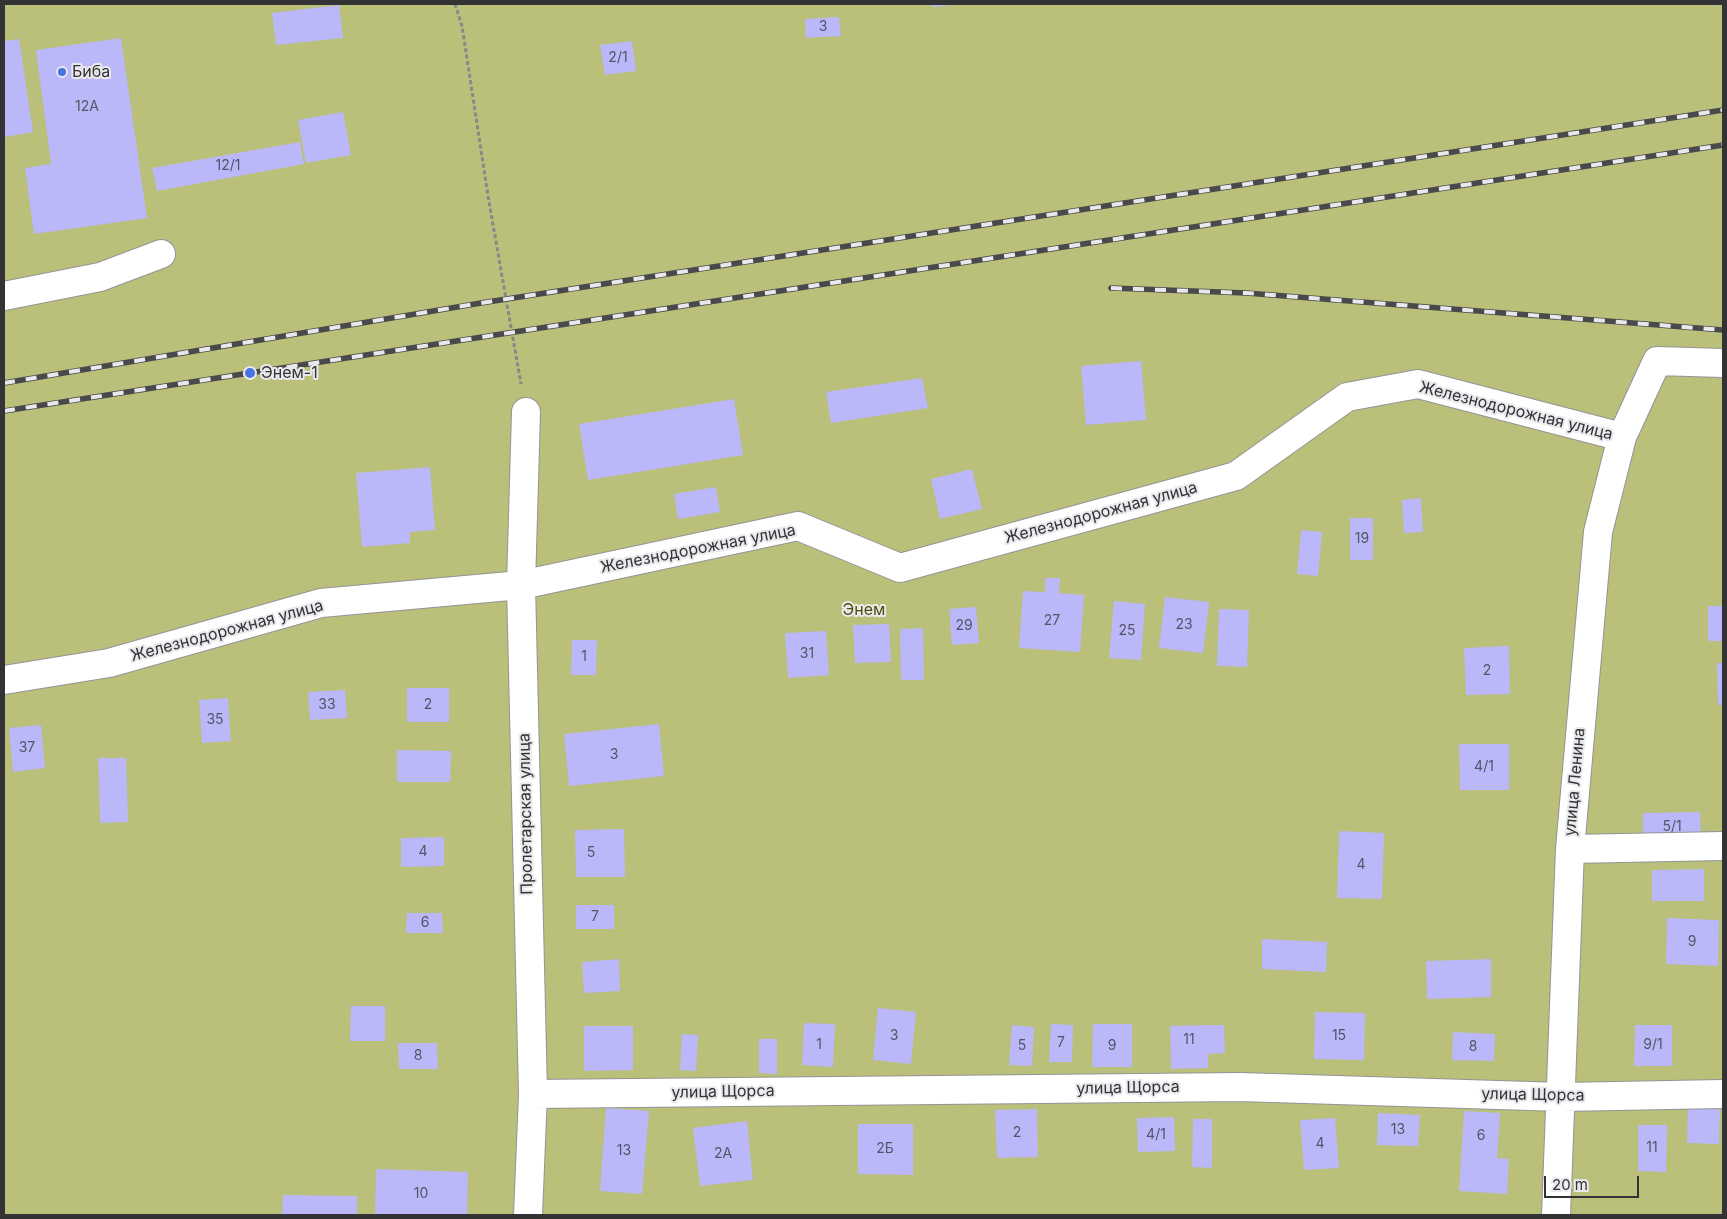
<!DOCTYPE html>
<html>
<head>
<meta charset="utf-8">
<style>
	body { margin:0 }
	#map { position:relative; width:1727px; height:1219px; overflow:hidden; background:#e9e9ed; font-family:Inter,sans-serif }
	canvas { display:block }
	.frame { position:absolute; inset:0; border:5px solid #333335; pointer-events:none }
	.scale { position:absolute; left:1544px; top:1176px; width:95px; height:22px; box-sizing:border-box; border:2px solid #333335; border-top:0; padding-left:6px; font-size:15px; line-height:18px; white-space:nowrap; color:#333335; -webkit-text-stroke:4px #e9e9ed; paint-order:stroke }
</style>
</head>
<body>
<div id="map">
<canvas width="1727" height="1219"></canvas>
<div class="frame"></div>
<div class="scale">20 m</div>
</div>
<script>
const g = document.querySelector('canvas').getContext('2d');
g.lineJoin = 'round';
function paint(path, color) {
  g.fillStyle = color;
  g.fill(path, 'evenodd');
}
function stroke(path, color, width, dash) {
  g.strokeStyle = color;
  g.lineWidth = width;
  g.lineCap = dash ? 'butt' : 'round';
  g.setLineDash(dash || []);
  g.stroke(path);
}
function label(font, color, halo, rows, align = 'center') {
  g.font = font + ' Inter,sans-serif';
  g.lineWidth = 4;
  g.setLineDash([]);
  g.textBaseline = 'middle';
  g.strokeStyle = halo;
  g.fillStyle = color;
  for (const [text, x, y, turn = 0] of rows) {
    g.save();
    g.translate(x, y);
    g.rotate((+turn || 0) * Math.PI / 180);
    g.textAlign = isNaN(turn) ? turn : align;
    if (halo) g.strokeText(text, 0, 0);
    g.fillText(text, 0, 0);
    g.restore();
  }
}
const green = new Path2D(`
	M 4,4 L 1723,4 L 1723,1215 L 4,1215 Z`);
const building = new Path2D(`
	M 932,4 L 952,4 L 952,5 L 932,7 Z
	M 339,5 L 343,38 L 276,45 L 272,13 Z
	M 839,17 L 841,36 L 806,38 L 805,19 Z
	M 121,38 L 147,218 L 34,234 L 25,168 L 51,164 L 36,50 Z
	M 19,39 L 33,132 L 4,137 L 4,41 Z
	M 632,41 L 636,71 L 605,75 L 600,45 Z
	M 343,112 L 351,155 L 306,163 L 298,120 Z
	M 300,142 L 304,164 L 157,191 L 152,168 Z
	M 1141,361 L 1146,420 L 1086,425 L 1081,366 Z
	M 922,378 L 928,408 L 831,423 L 826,392 Z
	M 734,399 L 743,455 L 588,480 L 579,424 Z
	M 430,467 L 435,530 L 410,532 L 410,543 L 362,547 L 356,473 Z
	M 972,469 L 982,509 L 940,519 L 931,479 Z
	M 716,487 L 720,512 L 678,519 L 674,494 Z
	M 1421,498 L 1423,532 L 1404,533 L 1402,500 Z
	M 1350,518 L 1373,518 L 1373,560 L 1350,560 Z
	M 1301,530 L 1322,532 L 1318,576 L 1297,574 Z
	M 1045,578 L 1060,578 L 1059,593 L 1084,595 L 1080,652 L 1019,648 L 1023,591 L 1045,592 Z
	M 1165,597 L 1209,602 L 1203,653 L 1159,648 Z
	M 1114,601 L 1145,604 L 1141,660 L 1109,658 Z
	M 1708,606 L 1723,606 L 1723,641 L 1708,641 Z
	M 976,607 L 979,643 L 952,645 L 949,609 Z
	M 1219,609 L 1249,610 L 1247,667 L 1217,666 Z
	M 889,624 L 891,662 L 855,663 L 853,625 Z
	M 923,628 L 924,680 L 901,680 L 900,629 Z
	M 826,631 L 829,675 L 788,678 L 785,633 Z
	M 572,640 L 597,640 L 596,675 L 571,675 Z
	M 1509,646 L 1510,694 L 1466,695 L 1464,648 Z
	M 1717,663 L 1723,663 L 1723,705 L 1718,705 Z
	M 407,688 L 449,688 L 449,722 L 407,722 Z
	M 345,690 L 347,718 L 310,720 L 308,692 Z
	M 228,698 L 231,741 L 202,743 L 199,700 Z
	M 659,724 L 664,776 L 569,786 L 564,734 Z
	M 41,725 L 45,768 L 13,772 L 9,728 Z
	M 1459,744 L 1509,744 L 1509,790 L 1460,790 Z
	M 397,750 L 451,751 L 450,782 L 397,782 Z
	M 98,758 L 126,758 L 128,822 L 100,823 Z
	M 1700,812 L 1701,841 L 1643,842 L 1643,813 Z
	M 624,829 L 625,877 L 576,877 L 575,830 Z
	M 1339,831 L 1384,833 L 1382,899 L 1337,898 Z
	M 444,837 L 444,866 L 401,867 L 401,838 Z
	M 1704,869 L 1704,901 L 1652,901 L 1652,870 Z
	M 576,905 L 614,905 L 614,929 L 576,929 Z
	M 407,913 L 442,913 L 443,933 L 406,933 Z
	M 1667,918 L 1719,920 L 1718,966 L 1666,964 Z
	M 1262,939 L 1327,942 L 1326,972 L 1262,969 Z
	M 619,959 L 620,991 L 584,993 L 582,962 Z
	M 1491,959 L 1491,997 L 1427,999 L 1426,961 Z
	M 351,1006 L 385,1006 L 385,1041 L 350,1041 Z
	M 878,1008 L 916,1012 L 911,1064 L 873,1060 Z
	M 1315,1012 L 1365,1013 L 1364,1060 L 1314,1059 Z
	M 804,1023 L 835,1024 L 833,1067 L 802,1065 Z
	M 1051,1024 L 1073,1025 L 1072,1062 L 1049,1062 Z
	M 1093,1024 L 1132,1024 L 1132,1067 L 1092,1067 Z
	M 1012,1025 L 1034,1027 L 1032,1066 L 1009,1065 Z
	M 1207,1025 L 1224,1025 L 1225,1053 L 1208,1054 L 1208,1068 L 1171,1069 L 1170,1026 Z
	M 1635,1025 L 1672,1025 L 1672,1066 L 1634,1066 Z
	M 584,1026 L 633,1026 L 633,1070 L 584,1071 Z
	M 1453,1032 L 1495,1034 L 1494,1061 L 1452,1060 Z
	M 682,1034 L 698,1035 L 696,1071 L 680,1070 Z
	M 759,1039 L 777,1039 L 777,1074 L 759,1073 Z
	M 398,1043 L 437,1043 L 438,1069 L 399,1069 Z
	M 1688,1105 L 1720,1106 L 1719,1144 L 1687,1143 Z
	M 606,1108 L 649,1111 L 642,1194 L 600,1191 Z
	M 1037,1109 L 1038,1157 L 997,1158 L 995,1110 Z
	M 1464,1111 L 1500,1113 L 1497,1158 L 1509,1159 L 1507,1194 L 1459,1191 Z
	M 1378,1113 L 1420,1115 L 1418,1146 L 1377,1145 Z
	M 1174,1117 L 1175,1151 L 1138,1152 L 1137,1118 Z
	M 1335,1118 L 1339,1168 L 1304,1170 L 1300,1120 Z
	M 1193,1119 L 1212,1119 L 1212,1168 L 1192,1167 Z
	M 747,1121 L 753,1180 L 700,1186 L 693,1128 Z
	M 858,1124 L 913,1124 L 913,1175 L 858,1174 Z
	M 1638,1125 L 1667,1125 L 1666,1172 L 1638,1171 Z
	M 376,1169 L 468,1172 L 467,1215 L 375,1215 Z
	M 283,1195 L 357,1196 L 357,1215 L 282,1215 Z`);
const path = new Path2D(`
	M 455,4 L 462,26 L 489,202 L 521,384`);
const minor = new Path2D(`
	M 4,296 L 100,277 L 161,254
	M 526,412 L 521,585 L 533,1094 L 528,1215
	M 4,680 L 109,663 L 321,603 L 521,585 L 798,526 L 900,568 L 1236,476 L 1347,397 L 1418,384 L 1622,437
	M 1570,849 L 1723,846
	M 533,1094 L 1240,1087 L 1562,1097 L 1723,1094
	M 1556,1215 L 1570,849 L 1598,532 L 1622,437 L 1657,361 L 1723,363`);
const rail = new Path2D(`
	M 1111,288 L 1246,293 L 1723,330
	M 4,383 L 481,303 L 1723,110
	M 4,411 L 1723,145`);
const markers = [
	[62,72,5,"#4873e5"],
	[250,373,6,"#4873e5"]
];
const numberNames = [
	["3",823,27],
	["2/1",618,58],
	["12А",87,107],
	["12/1",228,166],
	["19",1362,539],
	["27",1052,621],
	["23",1184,625],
	["29",964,626],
	["25",1127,631],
	["31",807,654],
	["1",584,657],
	["2",1487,671],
	["33",327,705],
	["2",428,705],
	["35",215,720],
	["37",27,748],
	["3",614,755],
	["4/1",1484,767],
	["5/1",1672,827],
	["4",423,852],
	["5",591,853],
	["4",1361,865],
	["7",595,917],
	["6",425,923],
	["9",1692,942],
	["3",894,1036],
	["15",1339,1036],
	["11",1189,1040],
	["7",1061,1043],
	["1",819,1045],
	["9/1",1653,1045],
	["5",1022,1046],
	["9",1112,1046],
	["8",1473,1047],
	["8",418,1056],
	["13",1398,1130],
	["2",1017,1133],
	["4/1",1156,1135],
	["6",1481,1136],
	["4",1320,1144],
	["11",1652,1148],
	["2Б",885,1149],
	["13",624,1151],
	["2А",723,1154],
	["10",421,1194]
];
const poiNames = [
	["Биба",72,72],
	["Энем-1",261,373]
];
const streetNames = [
	["Железнодорожная улица",1516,411,14],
	["Железнодорожная улица",1101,513,-15],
	["Железнодорожная улица",698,549,-11],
	["Железнодорожная улица",227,631,-15],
	["улица Ленина",1575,782,-85],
	["Пролетарская улица",526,814,-91],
	["улица Щорса",1128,1088,-1],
	["улица Щорса",723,1092,-1],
	["улица Щорса",1533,1095,1]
];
const parkNames = [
	["Энем",864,610]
];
paint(green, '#babf79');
paint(building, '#bab8f9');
stroke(minor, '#949498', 30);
stroke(path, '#88888b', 3, [4, 2.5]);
stroke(minor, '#fff', 28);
stroke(rail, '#49494b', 5.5);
stroke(rail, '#e9e9ed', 4, [11]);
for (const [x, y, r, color] of markers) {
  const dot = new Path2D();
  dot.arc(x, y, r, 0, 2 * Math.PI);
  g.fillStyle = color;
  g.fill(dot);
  stroke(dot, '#e9e9ed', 2);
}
label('14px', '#555466', null, numberNames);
label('16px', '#333335', '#e9e9ed', poiNames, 'left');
label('16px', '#333335', '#e9e9ed', streetNames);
label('16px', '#4c4f08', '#e9e9ed', parkNames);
</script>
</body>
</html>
